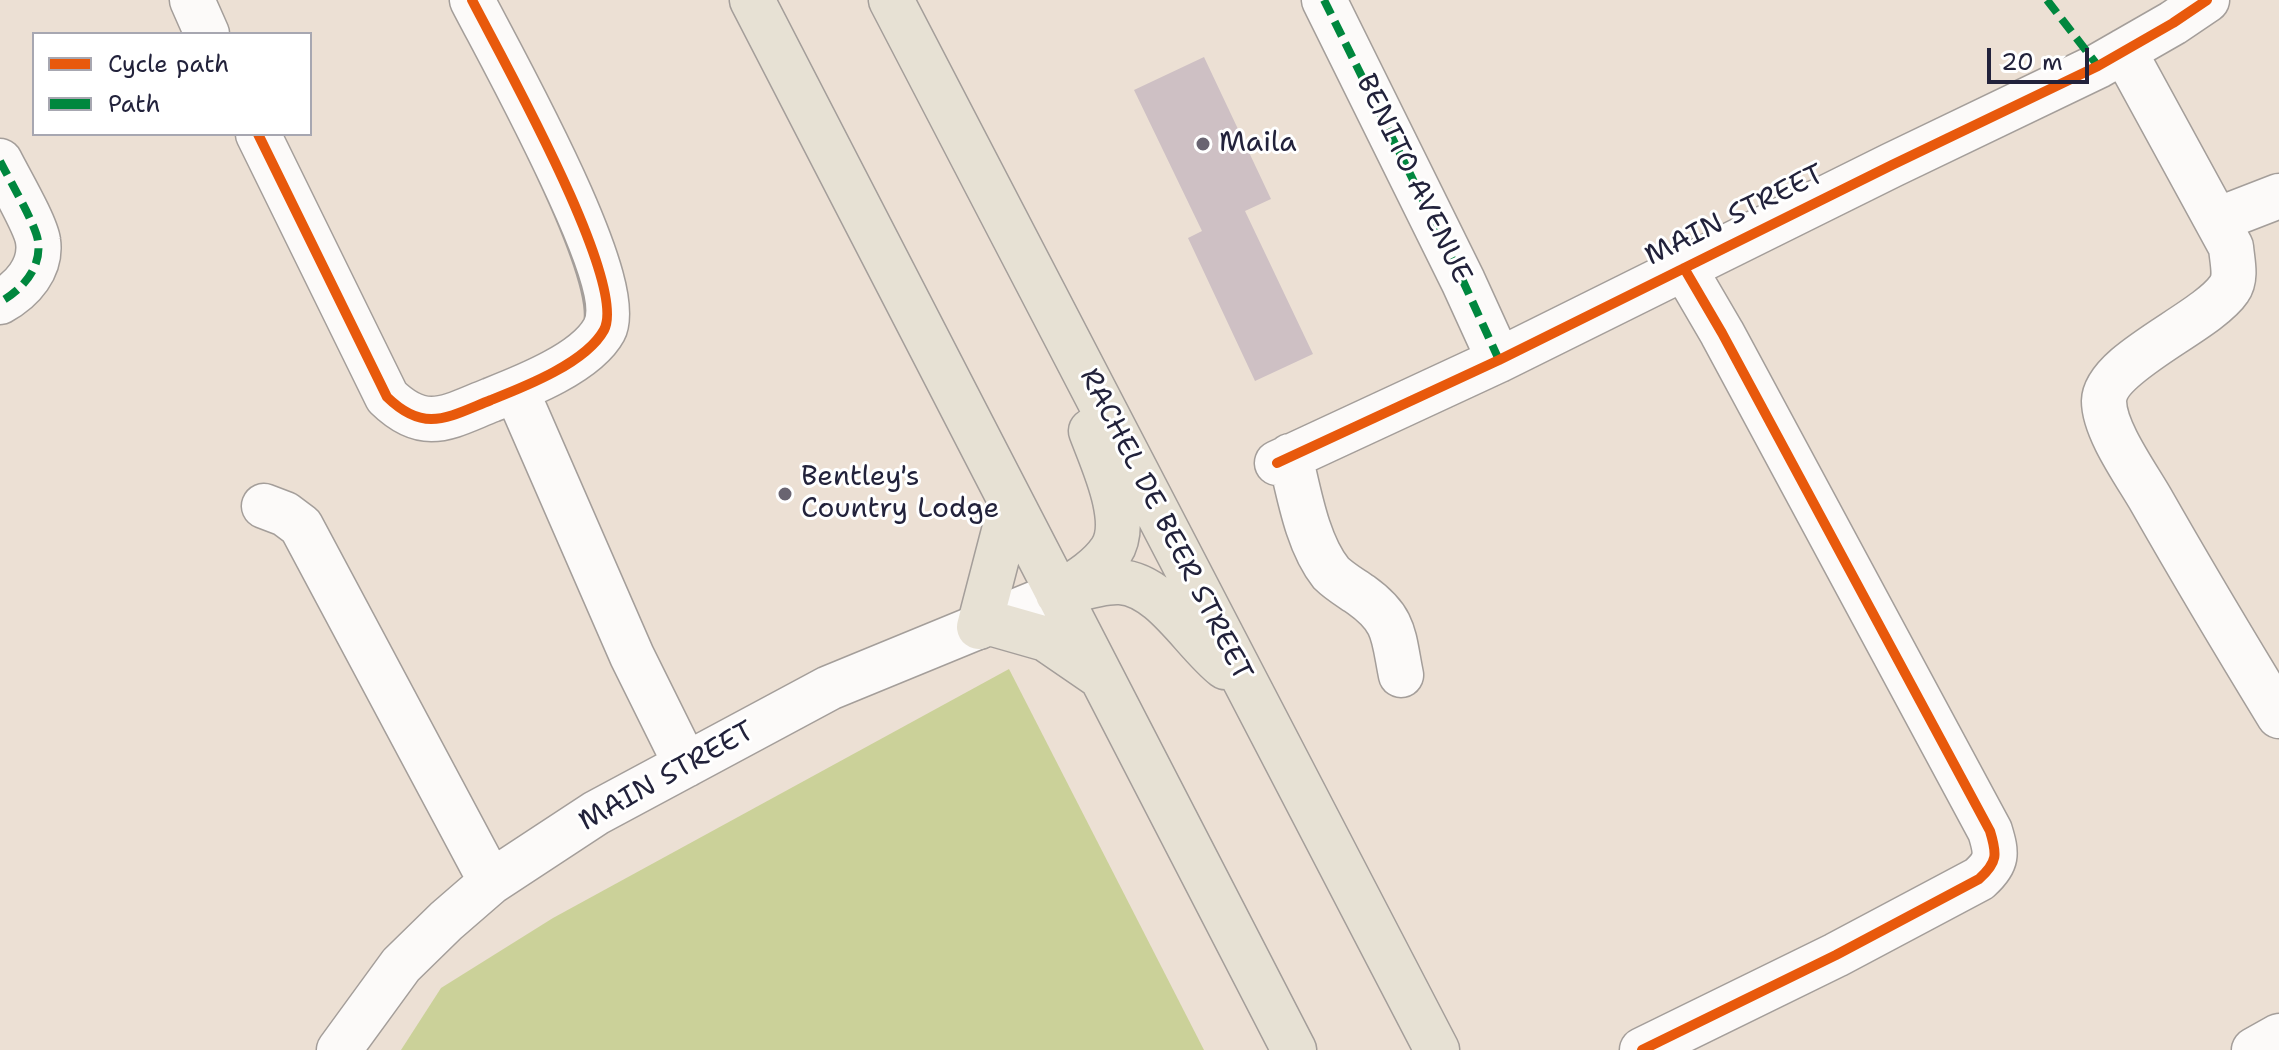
<!DOCTYPE html>
<html>
<head>
<meta charset="utf-8">
<style>
	body { margin:0 }
	#map { position:relative; width:2279px; height:1050px; overflow:hidden; background:#ece0d4; font-family:"Shantell Sans",sans-serif }
	canvas { display:block }
	.legend { position:absolute; left:32px; top:32px; width:280px; height:104px; box-sizing:border-box; background:#fff; border:2px solid #a7a7b1; margin:0; padding:10px 14px; list-style:none; font-size:24px; color:#22223b }
	.legend li { display:flex; align-items:center; gap:16px; height:40px }
	.legend b { width:40px; border:2px solid #a7a7b1 }
	.scale { position:absolute; left:1987px; top:48px; width:102px; height:36px; box-sizing:border-box; border:4px solid #22223b; border-top:0; padding-left:10px; font-size:24px; line-height:28px; white-space:nowrap; color:#22223b; -webkit-text-stroke:6px #fff; paint-order:stroke }
</style>
</head>
<body>
<div id="map">
<canvas width="2279" height="1050"></canvas>
<ul class="legend">
<li><b style="height:10px;background:#e8590c"></b>Cycle path</li>
<li><b style="height:10px;background:#00873e"></b>Path</li>
</ul>
<div class="scale">20 m</div>
</div>
<script>
const g = document.querySelector('canvas').getContext('2d');
g.lineJoin = 'round';
function paint(path, color) {
  g.fillStyle = color;
  g.fill(path, 'evenodd');
}
function stroke(path, color, width, dash) {
  g.strokeStyle = color;
  g.lineWidth = width;
  g.lineCap = dash ? 'butt' : 'round';
  g.setLineDash(dash || []);
  g.stroke(path);
}
function label(font, color, halo, rows, align = 'center') {
  g.font = font + ' "Shantell Sans",sans-serif';
  g.lineWidth = 6;
  g.setLineDash([]);
  g.textBaseline = 'middle';
  g.strokeStyle = halo;
  g.fillStyle = color;
  for (const [text, x, y, turn = 0] of rows) {
    g.save();
    g.translate(x, y);
    g.rotate((+turn || 0) * Math.PI / 180);
    g.textAlign = isNaN(turn) ? turn : align;
    if (halo) g.strokeText(text, 0, 0);
    g.fillText(text, 0, 0);
    g.restore();
  }
}
const green = new Path2D(`
	M 1009,669 L 1204,1050 L 401,1050 L 441,988 L 553,918 Z`);
const building = new Path2D(`
	M 1204,57 L 1271,199 L 1245,211 L 1313,354 L 1255,381 L 1188,238 L 1202,231 L 1134,90 Z`);
const minor = new Path2D(`
	M 192,0 L 207,34
	M 1324,0 L 1463,281 L 1499,360
	M 2124,51 L 2231,247 C 2232,260 2237,278 2229,289 C 2206,323 2105,362 2104,401 C 2104,430 2136,474 2151,500 C 2192,572 2235,644 2279,716
	M 258,134 L 387,397 C 425,434 448,417 491,400 C 524,387 586,363 604,330 C 629,283 499,53 472,0
	M 0,161 C 9,179 36,225 38,241 C 42,268 22,290 0,302
	M 2217,220 L 2279,196
	M 516,390 L 632,656 L 686,765
	M 1290,456 C 1299,493 1307,543 1331,573 C 1340,582 1351,588 1361,595 C 1396,620 1393,636 1401,675
	M 1277,463 L 1499,360 L 1892,165 L 2098,66 L 2173,23 L 2207,0
	M 264,506 L 285,514 L 301,526 L 491,882
	M 339,1050 L 401,965 L 446,921 L 491,882 L 596,813 L 829,688 L 1058,594
	M 1642,1050 L 1836,955 L 1979,879 C 1998,862 1997,854 1990,831 L 1722,333 L 1684,268
	M 2254,1050 L 2279,1036`);
const major = new Path2D(`
	M 752,0 L 1294,1050
	M 891,0 L 1437,1050
	M 1064,593 C 1082,588 1102,581 1120,582 C 1163,585 1193,642 1225,667
	M 1058,594 C 1077,582 1098,570 1111,551 C 1131,521 1102,461 1091,431
	M 990,623 L 1046,639 L 1097,674
	M 979,627 L 1011,504`);
const quiet = new Path2D(`
	M 1324,0 L 1463,281 L 1499,360
	M 2047,0 L 2098,66
	M 0,161 C 9,179 36,225 38,241 C 42,268 22,290 0,302`);
const cycleway = new Path2D(`
	M 258,134 L 387,397 C 425,434 448,417 491,400 C 524,387 586,363 604,330 C 629,283 499,53 472,0
	M 1277,463 L 1499,360 L 1892,165 L 2098,66 L 2173,23 L 2207,0
	M 1642,1050 L 1836,955 L 1979,879 C 1998,862 1997,854 1990,831 L 1722,333 L 1684,268`);
const markers = [
	[1203,144,8,"#696471"],
	[785,494,8,"#696471"]
];
const poiNames = [
	["Maila",1219,144],
	["Bentley's",801,478],
	["Country Lodge",801,510]
];
const streetNames = [
	["BENITO AVENUE",1413,179,64],
	["MAIN STREET",1735,216,-26],
	["RACHEL DE BEER STREET",1165,525,63],
	["MAIN STREET",667,777,-29]
];
paint(green, '#cbd199');
paint(building, '#cec0c4');
stroke(minor, '#a49e9a', 47);
stroke(major, '#a49e9a', 47);
stroke(minor, '#fcfaf9', 44);
stroke(major, '#e7e1d4', 44);
stroke(quiet, '#00873e', 8, [16, 8]);
stroke(cycleway, '#e8590c', 10);
for (const [x, y, r, color] of markers) {
  const dot = new Path2D();
  dot.arc(x, y, r, 0, 2 * Math.PI);
  g.fillStyle = color;
  g.fill(dot);
  stroke(dot, '#fff', 3);
}
label('28px', '#22223b', '#fff', poiNames, 'left');
label('28px', '#22223b', '#fff', streetNames);
</script>
</body>
</html>
